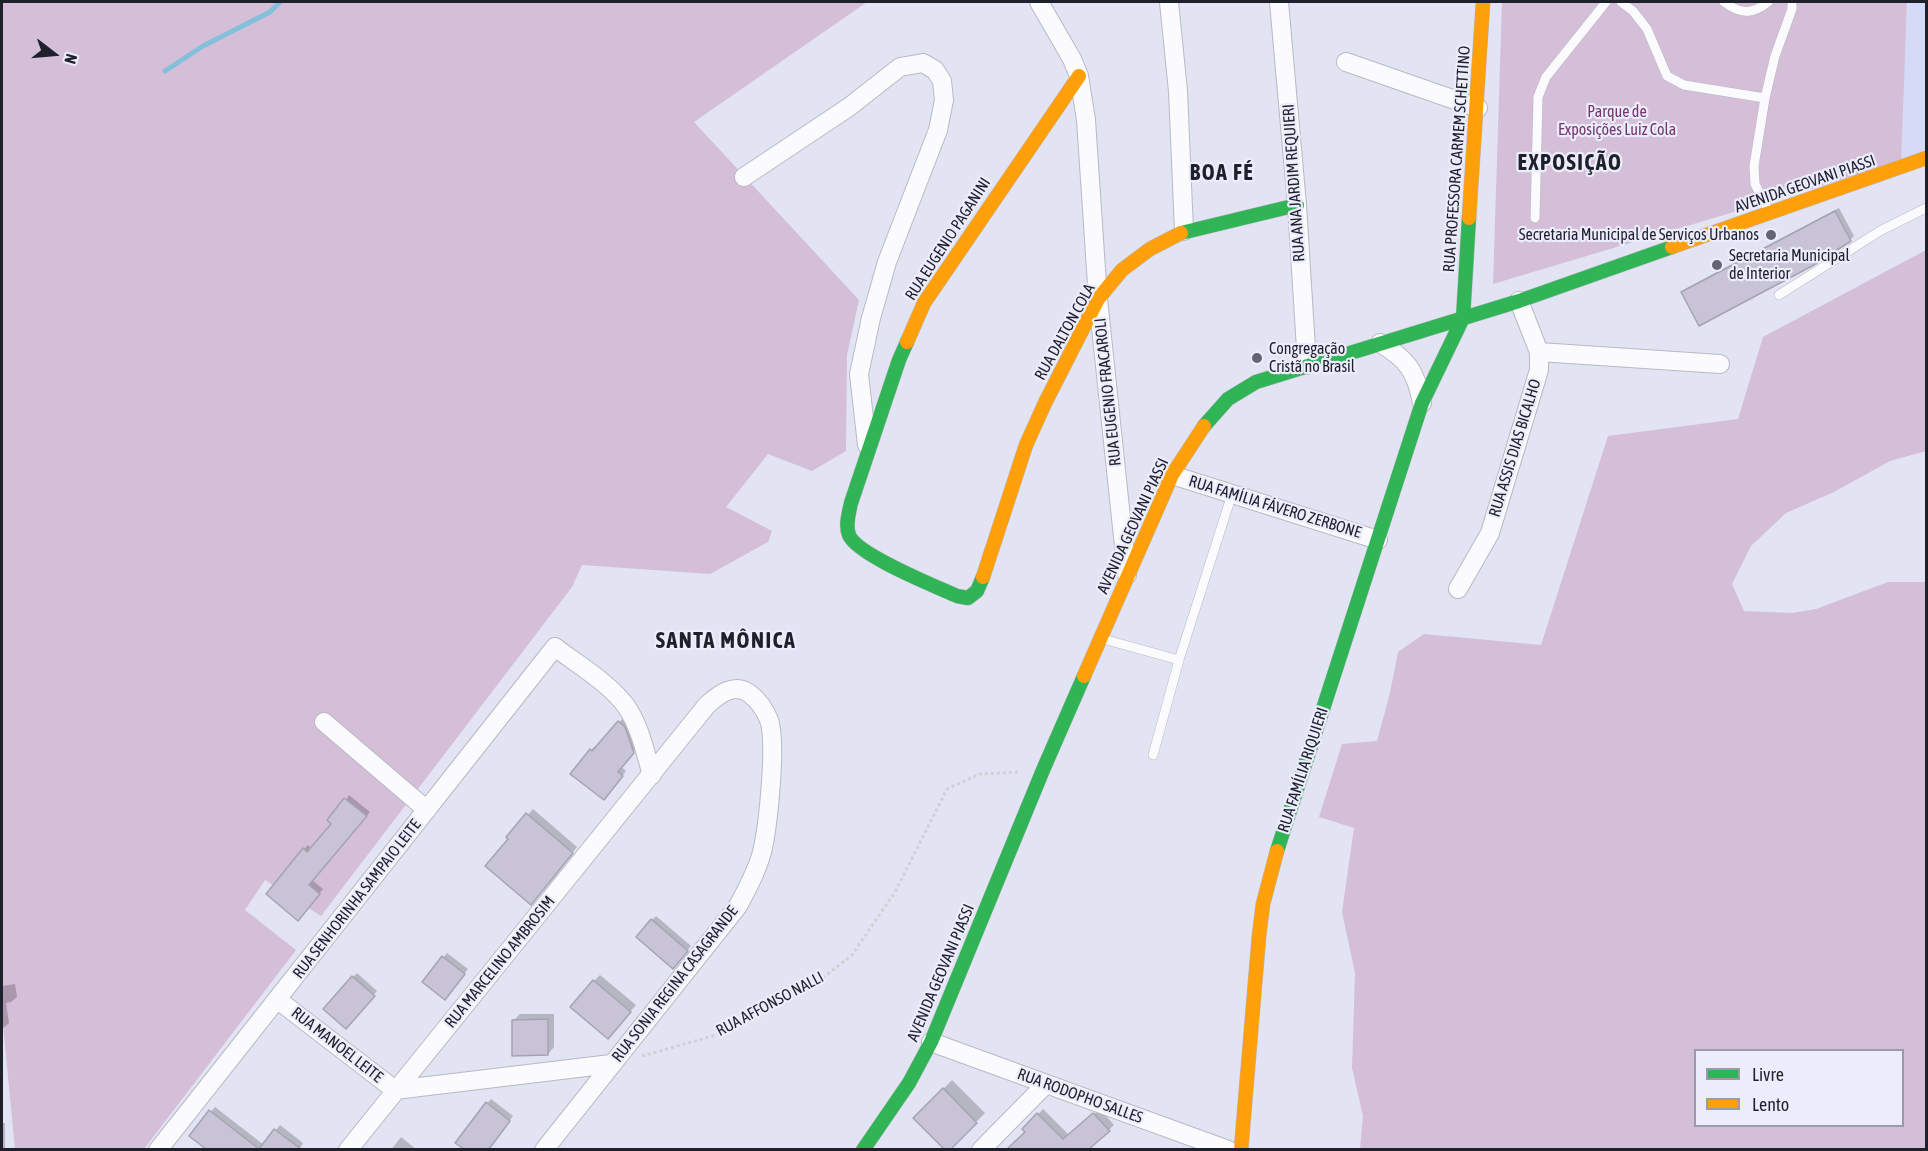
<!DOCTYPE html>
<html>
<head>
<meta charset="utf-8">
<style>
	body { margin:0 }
	#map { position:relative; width:1928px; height:1151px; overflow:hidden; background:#e2e4f3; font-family:"Asap Condensed",sans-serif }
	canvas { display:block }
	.frame { position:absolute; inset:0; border:3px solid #1e202c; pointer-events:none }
	.legend { position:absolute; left:1694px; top:1049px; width:210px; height:78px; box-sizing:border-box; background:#ebedfb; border:2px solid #999ba8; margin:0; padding:8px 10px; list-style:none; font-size:18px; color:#1e202c }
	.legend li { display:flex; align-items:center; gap:12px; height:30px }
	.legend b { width:30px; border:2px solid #999ba8 }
	.north { position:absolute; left:24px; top:24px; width:60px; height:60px; -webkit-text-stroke:4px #ebedfb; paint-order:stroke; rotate:106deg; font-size:16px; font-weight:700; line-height:24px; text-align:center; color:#1e202c }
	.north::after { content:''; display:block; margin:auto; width:21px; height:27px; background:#1e202c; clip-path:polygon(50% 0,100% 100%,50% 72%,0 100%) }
</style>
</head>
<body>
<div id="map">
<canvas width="1928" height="1151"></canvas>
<div class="frame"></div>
<ul class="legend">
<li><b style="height:8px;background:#30b455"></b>Livre</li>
<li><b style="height:8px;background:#ff9f0a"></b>Lento</li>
</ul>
<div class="north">N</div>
</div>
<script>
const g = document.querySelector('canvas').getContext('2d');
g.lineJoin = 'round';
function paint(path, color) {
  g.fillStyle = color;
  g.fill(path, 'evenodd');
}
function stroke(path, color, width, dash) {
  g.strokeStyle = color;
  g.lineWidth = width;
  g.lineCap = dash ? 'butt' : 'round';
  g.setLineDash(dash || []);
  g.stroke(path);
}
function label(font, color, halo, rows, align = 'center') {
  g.font = font + ' "Asap Condensed",sans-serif';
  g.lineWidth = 4.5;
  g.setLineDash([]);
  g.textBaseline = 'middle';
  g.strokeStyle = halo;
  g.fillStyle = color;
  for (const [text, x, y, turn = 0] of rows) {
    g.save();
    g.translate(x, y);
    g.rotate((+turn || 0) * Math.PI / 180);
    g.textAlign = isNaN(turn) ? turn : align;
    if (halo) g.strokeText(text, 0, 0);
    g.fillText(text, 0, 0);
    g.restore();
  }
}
const built = new Path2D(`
	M 1908,2 L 1926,2 L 1926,153 L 1901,162 L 1901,111 Z`);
const green = new Path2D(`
	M 2,2 L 867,2 L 694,122 L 859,300 L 847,355 L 846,451 L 812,471 L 768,454 L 726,507 L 772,531 L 768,542 L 710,574 L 582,565 L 572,587 L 321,916 L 265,880 L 245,910 L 296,950 L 144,1149 L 15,1149 L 2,1014 Z
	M 1502,2 L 1907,2 L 1901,162 L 1493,284 Z
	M 1926,250 L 1926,451 L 1890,461 L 1834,492 L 1786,513 L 1751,546 L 1732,584 L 1744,611 L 1792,613 L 1816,609 L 1888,582 L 1926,582 L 1926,1149 L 1360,1149 L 1363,1116 L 1352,1068 L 1355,973 L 1342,912 L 1354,828 L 1319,817 L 1342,744 L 1377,741 L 1390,693 L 1398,652 L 1424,634 L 1541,645 L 1608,436 L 1738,419 L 1763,337 ZM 1902,1050 L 1902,1126 L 1696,1126 L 1696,1050 Z`);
const shadow = new Path2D(`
	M 1839,208 L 1854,236 L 1850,240 L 1683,292 L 1687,288 Z
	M 623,718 L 628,723 L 637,748 L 621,767 L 626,771 L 608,794 L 591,750 L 595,746 L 597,748 Z
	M 349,795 L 370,812 L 312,880 L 323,889 L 302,915 L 304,849 L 308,845 L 312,849 L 333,823 Z
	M 533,809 L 577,847 L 536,898 L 508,837 Z
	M 656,916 L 691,946 L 677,963 L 652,920 Z
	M 447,953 L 468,969 L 449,994 L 424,982 Z
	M 357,973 L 377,991 L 350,1023 L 353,977 Z
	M 600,975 L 636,1005 L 614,1031 L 594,981 Z
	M 15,984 L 17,997 L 11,1002 L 6,1003 L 9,1023 L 2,1029 L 2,986 Z
	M 520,1014 L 554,1014 L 554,1047 L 548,1054 L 514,1020 Z
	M 952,1080 L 985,1113 L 948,1150 L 946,1150 L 915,1118 Z
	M 491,1099 L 513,1116 L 488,1150 L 466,1150 L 457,1142 Z
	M 215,1107 L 264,1145 L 280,1125 L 303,1143 L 299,1150 L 209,1150 L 191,1136 Z
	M 1043,1109 L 1069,1135 L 1100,1109 L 1114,1125 L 1087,1150 L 1059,1150 L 1056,1147 L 1054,1150 L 1009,1150 L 1027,1132 L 1024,1129 Z
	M 2,1123 L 5,1123 L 5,1150 L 2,1150 Z
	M 401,1137 L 417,1150 L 391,1150 Z`);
const stream = new Path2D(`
	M 165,71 L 203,46 L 270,12 L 280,2`);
const building = new Path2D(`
	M 1835,211 L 1851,241 L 1812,266 L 1699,326 L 1681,292 Z
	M 618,721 L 625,727 L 634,753 L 618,772 L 623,776 L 604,800 L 570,774 L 590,749 L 592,751 Z
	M 344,798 L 367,816 L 309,885 L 320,894 L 298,921 L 266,894 L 303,848 L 307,852 L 331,824 L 327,820 Z
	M 526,813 L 573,853 L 531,905 L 485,866 L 508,839 L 506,837 Z
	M 651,919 L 688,951 L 673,969 L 636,937 Z
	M 442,956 L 465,974 L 445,1000 L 422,982 Z
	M 352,976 L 375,996 L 346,1029 L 323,1009 Z
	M 593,980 L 631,1012 L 608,1039 L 570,1007 Z
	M 548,1019 L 548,1055 L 512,1056 L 512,1020 Z
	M 943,1088 L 977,1123 L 951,1149 L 944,1149 L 913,1118 Z
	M 486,1102 L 510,1121 L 489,1149 L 464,1149 L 455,1143 Z
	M 209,1110 L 259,1149 L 274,1129 L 301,1149 L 206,1149 L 189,1136 Z
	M 1037,1113 L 1063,1139 L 1093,1113 L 1110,1131 L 1089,1149 L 1007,1149 L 1025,1132 L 1022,1129 Z`);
const path = new Path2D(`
	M 642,1056 L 713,1036 L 815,984 L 852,955 L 895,892 L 947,789 L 980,774 L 1021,772`);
const lane = new Path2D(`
	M 1621,2 L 1633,11 L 1647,29 L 1667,76 L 1684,85 L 1765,98
	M 1724,2 C 1740,14 1752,15 1768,2
	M 1769,211 L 1755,184 L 1754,166 L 1765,98 L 1775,56 L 1792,9 L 1792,2
	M 1535,218 L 1538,97 L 1546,77 L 1606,2
	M 1779,295 L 1880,231 L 1926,208
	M 1103,639 L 1179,660
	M 1153,755 L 1179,660 L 1232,494`);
const street = new Path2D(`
	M 1039,2 L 1072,59 L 1079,76 L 1086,120 L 1098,299 L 1127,575
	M 1169,2 L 1178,91 L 1184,231
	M 1279,2 L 1297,205 L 1307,365
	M 1346,62 L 1478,108
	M 744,177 L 849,107 L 900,67 L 923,63 L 935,70 L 942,81 L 944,100 L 938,130 L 887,262 L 871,318 L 859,374 L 867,445
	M 1380,343 C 1407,359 1416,371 1422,403
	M 1539,352 L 1720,364
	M 1172,475 L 1378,540
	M 1458,589 L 1490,533 L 1539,370 L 1539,352 L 1519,301
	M 324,722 L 427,810
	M 278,1000 L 395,1090 L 611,1064
	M 931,1042 L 1228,1150
	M 158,1150 L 555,647 C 578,665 608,682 626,706 C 640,726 645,752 652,775
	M 348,1150 L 707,705 C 719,694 735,682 750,694 C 759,701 765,710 769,720 C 777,743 768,827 762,852 C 757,871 747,889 738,906 L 544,1150
	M 981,1150 L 1046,1084`);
const fast = new Path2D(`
	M 1181,233 L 1297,205
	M 907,342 L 899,360 L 851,503 C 849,513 845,525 849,535 C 857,555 935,586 957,596 L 968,598 L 977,591 L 983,577
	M 1204,426 L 1228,399 L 1256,382 L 1519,301 L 1672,247
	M 1277,851 L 1422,403 L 1463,318 L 1469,218
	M 863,1150 L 909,1083 L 931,1042 L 1043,770 L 1084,676`);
const slow = new Path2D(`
	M 1469,218 L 1483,2
	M 1672,247 L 1926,158
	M 907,342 L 924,303 L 1079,76
	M 983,577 L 1026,445 L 1045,403 L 1098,299 L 1122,270 L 1150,249 L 1181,233
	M 1084,676 L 1172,475 L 1204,426
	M 1241,1150 L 1259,936 L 1263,904 L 1277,851`);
const markers = [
	[1771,235,6,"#636572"],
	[1717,265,6,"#636572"],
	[1257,358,6,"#636572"]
];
const parkNames = [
	["Parque de",1617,112],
	["Exposições Luiz Cola",1617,130]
];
const streetNames = [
	["RUA PROFESSORA CARMEM SCHETTINO",1457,159,-86],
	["RUA ANA JARDIM REQUIERI",1294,183,-94],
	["AVENIDA GEOVANI PIASSI",1805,184,-19],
	["RUA EUGENIO PAGANINI",948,239,-57],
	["RUA DALTON COLA",1065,332,-61],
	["RUA EUGENIO FRACAROLI",1108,392,-96],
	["RUA ASSIS DIAS BICALHO",1515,448,-73],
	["RUA FAMÍLIA FÁVERO ZERBONE",1275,507,17],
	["AVENIDA GEOVANI PIASSI",1133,526,-65],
	["RUA FAMÍLIA RIQUIERI",1303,770,-72],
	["RUA SENHORINHA SAMPAIO LEITE",357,899,-52],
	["RUA MARCELINO AMBROSIM",500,962,-51],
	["AVENIDA GEOVANI PIASSI",941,973,-67],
	["RUA SONIA REGINA CASAGRANDE",675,984,-52],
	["RUA AFFONSO NALLI",770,1004,-28],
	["RUA MANOEL LEITE",337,1045,38],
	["RUA RODOPHO SALLES",1080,1096,20]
];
const poiNames = [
	["Secretaria Municipal de Serviços Urbanos",1759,235,"right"],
	["Secretaria Municipal",1729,256],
	["de Interior",1729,274],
	["Congregação",1269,349],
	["Cristã no Brasil",1269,367]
];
const districtNames = [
	["EXPOSIÇÃO",1570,163],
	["BOA FÉ",1222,173],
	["SANTA MÔNICA",726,641]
];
paint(built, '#d5daf7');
paint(green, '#d4bed8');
paint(shadow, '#0003');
stroke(stream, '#84c0da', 5);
paint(building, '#c8c3d6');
stroke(building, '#a5a3b0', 1.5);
stroke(lane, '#b7b9c5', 10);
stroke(street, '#b7b9c5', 20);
stroke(fast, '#b7b9c5', 15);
stroke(slow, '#b7b9c5', 15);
stroke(path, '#d0d0d5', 3, [3, 3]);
stroke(lane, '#fbfbfd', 9);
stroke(street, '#fbfbfd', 18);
stroke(fast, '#30b455', 14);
stroke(slow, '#ff9f0a', 14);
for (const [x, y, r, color] of markers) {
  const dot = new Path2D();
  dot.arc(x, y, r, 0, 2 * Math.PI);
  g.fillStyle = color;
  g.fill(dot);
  stroke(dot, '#ebedfb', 2);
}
label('16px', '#773470', '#ebedfb', parkNames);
label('16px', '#1e202c', '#ebedfb', streetNames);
label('16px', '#1e202c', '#ebedfb', poiNames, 'left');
g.letterSpacing = '1.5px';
label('bold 22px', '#1e202c', '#ebedfb', districtNames);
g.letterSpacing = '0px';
</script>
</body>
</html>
